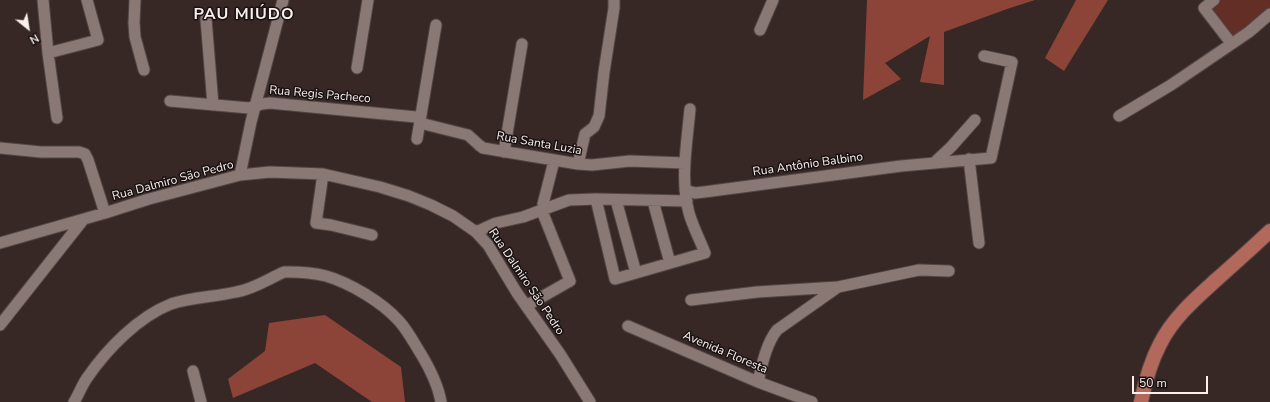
<!DOCTYPE html>
<html>
<head>
<meta charset="utf-8">
<style>
	body { margin:0 }
	#map { position:relative; width:1270px; height:402px; overflow:hidden; background:#372825; font-family:"Nunito Sans",sans-serif }
	canvas { display:block }
	.north { position:absolute; left:8px; top:8px; width:40px; height:40px; -webkit-text-stroke:3px #191211; paint-order:stroke; rotate:150deg; font-size:11px; font-weight:700; line-height:16px; text-align:center; color:#f9efed }
	.north::after { content:''; display:block; margin:auto; width:14px; height:18px; background:#f9efed; clip-path:polygon(50% 0,100% 100%,50% 72%,0 100%) }
	.scale { position:absolute; left:1132px; top:376px; width:76px; height:18px; box-sizing:border-box; border:2px solid #f9efed; border-top:0; padding-left:5px; font-size:12px; line-height:14px; white-space:nowrap; color:#f9efed; -webkit-text-stroke:3px #191211; paint-order:stroke }
</style>
</head>
<body>
<div id="map">
<canvas width="1270" height="402"></canvas>
<div class="north">N</div>
<div class="scale">50 m</div>
</div>
<script>
const g = document.querySelector('canvas').getContext('2d');
g.lineJoin = 'round';
function paint(path, color) {
  g.fillStyle = color;
  g.fill(path, 'evenodd');
}
function stroke(path, color, width, dash) {
  g.strokeStyle = color;
  g.lineWidth = width;
  g.lineCap = dash ? 'butt' : 'round';
  g.setLineDash(dash || []);
  g.stroke(path);
}
function label(font, color, halo, rows, align = 'center') {
  g.font = font + ' "Nunito Sans",sans-serif';
  g.lineWidth = 3;
  g.setLineDash([]);
  g.textBaseline = 'middle';
  g.strokeStyle = halo;
  g.fillStyle = color;
  for (const [text, x, y, turn = 0] of rows) {
    g.save();
    g.translate(x, y);
    g.rotate((+turn || 0) * Math.PI / 180);
    g.textAlign = isNaN(turn) ? turn : align;
    if (halo) g.strokeText(text, 0, 0);
    g.fillText(text, 0, 0);
    g.restore();
  }
}
const green = new Path2D(`
	M 1218,0 L 1270,0 L 1270,8 L 1231,40 L 1207,9 Z`);
const forest = new Path2D(`
	M 867,0 L 1035,0 L 1007,9 L 944,32 L 944,85 L 920,82 L 930,36 L 885,63 L 901,79 L 863,100 Z
	M 1076,0 L 1108,0 L 1064,71 L 1045,58 Z
	M 325,315 L 401,367 L 405,402 L 372,402 L 315,363 L 233,398 L 228,379 L 265,351 L 269,323 Z`);
const minor = new Path2D(`
	M 43,0 L 48,53 L 57,118
	M 135,0 L 134,23 L 135,37 L 144,70
	M 1214,0 L 1204,8 L 1231,43
	M 206,19 L 213,105
	M 760,30 L 773,0
	M 48,53 L 98,40 L 87,0
	M 357,68 L 368,0
	M 170,101 L 249,108 L 262,104 L 270,103 L 416,117 L 424,124 L 468,135 L 479,145 L 483,148 L 578,164 L 592,165 L 630,161 L 685,163
	M 1119,116 L 1171,85 L 1249,32 L 1270,14
	M 417,139 L 436,25
	M 0,148 L 41,152 L 79,152 L 85,154 L 88,160 L 105,213
	M 504,152 L 522,44
	M 969,159 L 979,243
	M 935,162 L 951,147 L 975,120
	M 578,164 L 585,134 L 594,127 L 599,116 L 604,72 L 614,8 L 614,0
	M 323,174 L 316,223 L 331,225 L 372,235
	M 240,175 L 251,122 L 283,0
	M 685,190 L 695,193 L 704,192 L 901,166 L 991,158 L 1012,62 L 984,56
	M 596,199 L 615,279 L 705,253 C 700,240 693,227 689,213 C 680,180 687,143 690,109
	M 616,200 L 636,273
	M 653,201 L 670,263
	M 476,232 L 496,223 L 523,217 L 569,200 L 596,199 L 687,201
	M 0,243 L 105,213 L 149,199 L 240,175 L 270,172 L 323,174 L 380,187 L 409,196 L 431,205 L 453,216 L 476,232 L 488,245 L 517,293 L 560,354 L 590,402
	M 691,300 L 757,292 L 838,287
	M 526,306 L 570,281 L 544,216 L 543,204 L 554,161
	M 0,325 L 83,220
	M 628,326 L 758,382 L 812,402
	M 193,371 L 201,402
	M 758,382 C 762,365 766,344 777,330 L 838,287 L 919,270 L 949,271
	M 74,402 C 79,394 82,385 87,378 C 107,349 138,317 171,304 C 191,297 215,297 236,292 C 254,289 268,279 284,272 L 289,272 C 301,272 314,273 326,276 C 350,283 382,302 399,321 C 408,331 414,343 421,354 C 430,369 438,384 441,402`);
const major = new Path2D(`
	M 1141,402 C 1145,382 1150,363 1160,344 C 1173,318 1195,299 1216,280 C 1234,264 1252,248 1270,231`);
const streetNames = [
	["Rua Regis Pacheco",320,95,5],
	["Rua Santa Luzia",539,144,10],
	["Rua Antônio Balbino",808,165,-8],
	["Rua Dalmiro São Pedro",173,181,-15],
	["Rua Dalmiro São Pedro",526,282,56],
	["Avenida Floresta",725,353,23]
];
const districtNames = [
	["PAU MIÚDO",244,15]
];
paint(green, '#632e25');
paint(forest, '#8b4437');
stroke(minor, '#534644', 13);
stroke(major, '#534644', 16);
stroke(minor, '#8a7874', 11);
stroke(major, '#b2685b', 14);
label('12px', '#f9efed', '#191211', streetNames);
g.letterSpacing = '1px';
label('bold 16px', '#f9efed', '#191211', districtNames);
g.letterSpacing = '0px';
</script>
</body>
</html>
